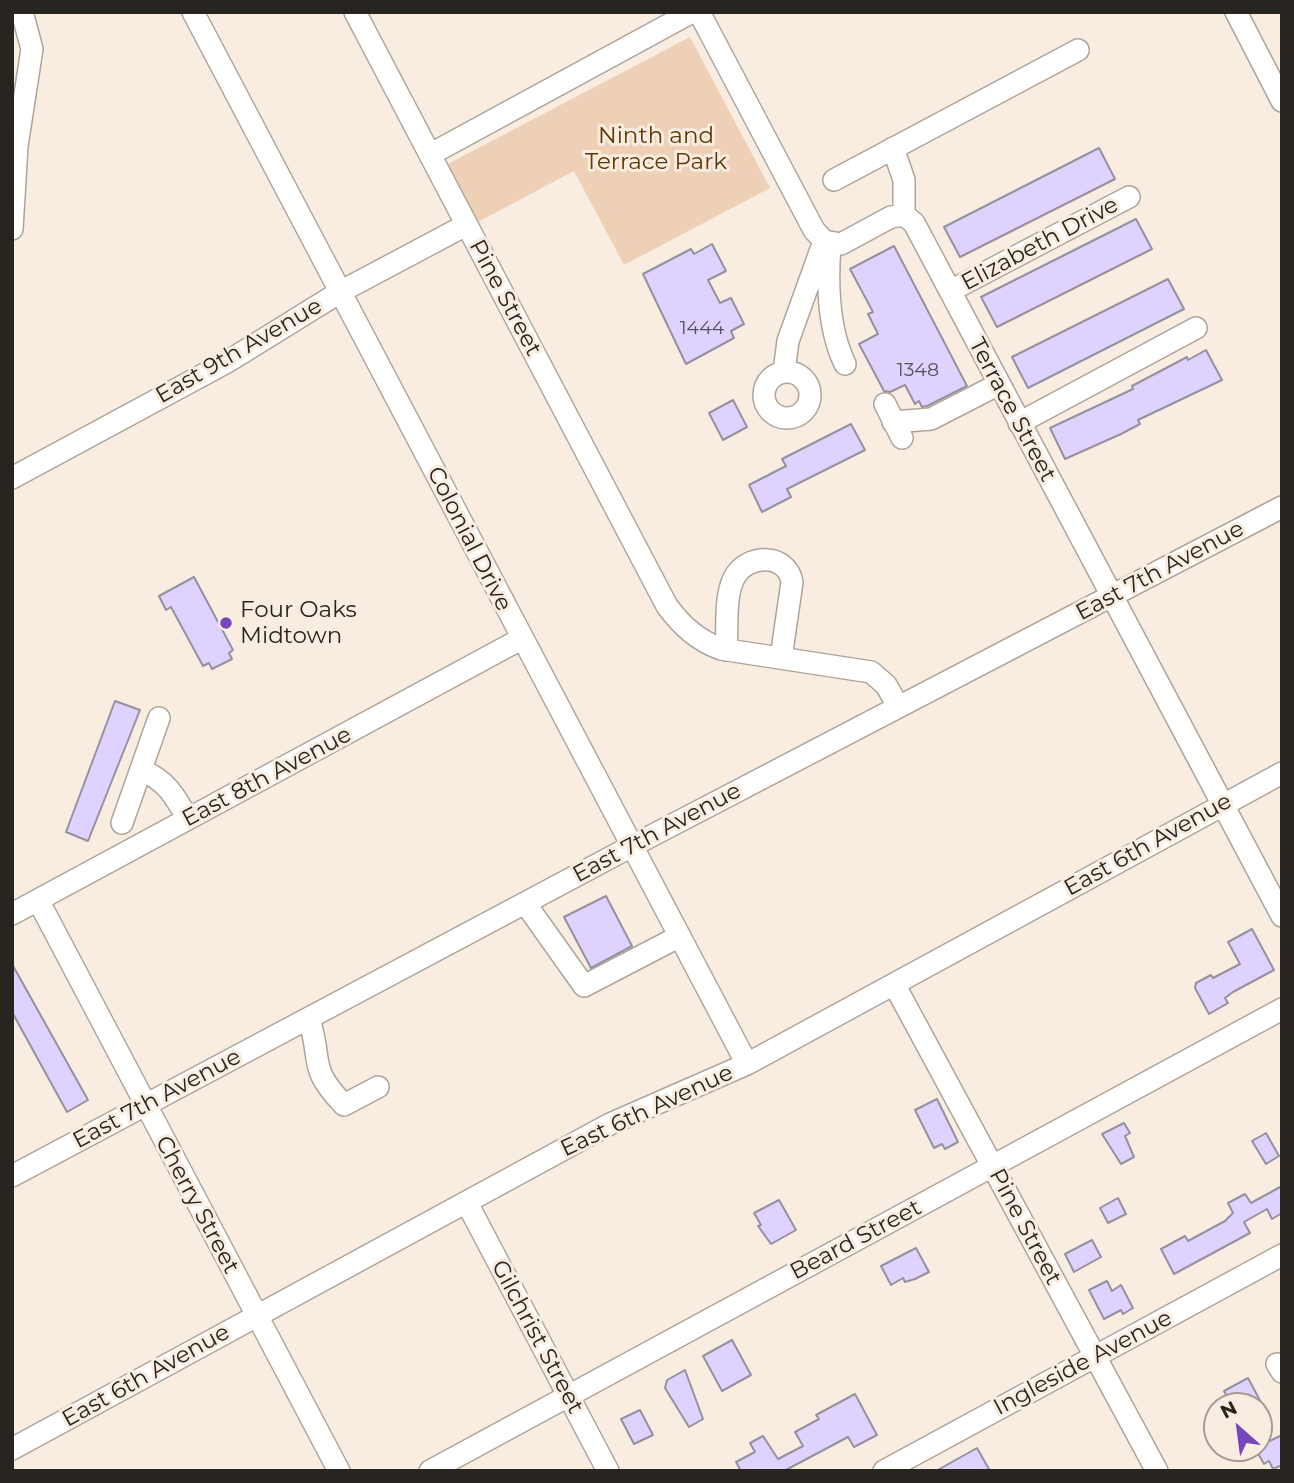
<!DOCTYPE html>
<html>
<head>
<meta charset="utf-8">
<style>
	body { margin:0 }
	#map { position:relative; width:1294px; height:1483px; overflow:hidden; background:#f9ede1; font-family:Montserrat,sans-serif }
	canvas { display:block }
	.frame { position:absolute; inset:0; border:14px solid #282420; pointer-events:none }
	.north { position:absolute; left:1203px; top:1392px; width:70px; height:70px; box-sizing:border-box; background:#f9ede1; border:2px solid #a59d94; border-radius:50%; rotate:332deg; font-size:19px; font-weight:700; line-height:28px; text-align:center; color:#282420 }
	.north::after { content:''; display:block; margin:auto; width:24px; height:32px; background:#7745bc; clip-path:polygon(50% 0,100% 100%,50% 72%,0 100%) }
</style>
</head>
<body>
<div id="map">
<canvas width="1294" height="1483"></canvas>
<div class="frame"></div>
<div class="north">N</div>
</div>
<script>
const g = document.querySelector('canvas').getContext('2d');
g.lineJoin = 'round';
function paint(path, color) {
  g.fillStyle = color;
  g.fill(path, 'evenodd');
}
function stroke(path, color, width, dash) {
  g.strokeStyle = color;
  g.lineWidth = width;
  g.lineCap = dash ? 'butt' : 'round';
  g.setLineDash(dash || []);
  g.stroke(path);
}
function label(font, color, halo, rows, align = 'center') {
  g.font = font + ' Montserrat,sans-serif';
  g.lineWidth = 6;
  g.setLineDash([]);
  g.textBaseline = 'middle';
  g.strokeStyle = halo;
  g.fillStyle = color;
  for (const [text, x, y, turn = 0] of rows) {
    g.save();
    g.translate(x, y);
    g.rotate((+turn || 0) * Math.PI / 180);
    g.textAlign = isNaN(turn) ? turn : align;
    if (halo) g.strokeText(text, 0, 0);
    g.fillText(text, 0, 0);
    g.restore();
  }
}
const green = new Path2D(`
	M 690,37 L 770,188 L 624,265 L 574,171 L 474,224 L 444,166 Z`);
const building = new Path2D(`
	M 1099,148 L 1115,179 L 960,257 L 944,227 Z
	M 1136,219 L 1152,249 L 997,327 L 981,297 Z
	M 712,244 L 726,271 L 708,280 L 720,303 L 731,298 L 744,324 L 731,331 L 734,338 L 686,364 L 643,274 L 691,249 L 694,254 Z
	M 894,246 L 967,386 L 927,406 L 922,407 L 919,401 L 915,404 L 905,385 L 890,392 L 884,391 L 859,344 L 878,334 L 868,314 L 873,312 L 850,269 Z
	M 1168,279 L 1184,309 L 1028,388 L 1012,357 Z
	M 1206,350 L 1222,380 L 1138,420 L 1140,424 L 1121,434 L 1065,459 L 1050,428 L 1133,389 L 1132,386 L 1187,357 L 1188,360 Z
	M 733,400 L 747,427 L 723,440 L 709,413 Z
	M 851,424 L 865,450 L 787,489 L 791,497 L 762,512 L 749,485 L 786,466 L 782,459 Z
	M 194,577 L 233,650 L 229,653 L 232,659 L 212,669 L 209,663 L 203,666 L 171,607 L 166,610 L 159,596 Z
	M 115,701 L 140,710 L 88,841 L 66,832 Z
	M 606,896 L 632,946 L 591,968 L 564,917 Z
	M 1252,929 L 1274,970 L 1233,992 L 1225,998 L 1228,1003 L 1209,1014 L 1195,988 L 1196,983 L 1211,975 L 1213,978 L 1240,964 L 1228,942 Z
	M 12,964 L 88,1100 L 67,1112 L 12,1012 Z
	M 937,1099 L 958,1142 L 945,1149 L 942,1144 L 934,1148 L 915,1110 Z
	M 1124,1123 L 1130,1133 L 1125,1136 L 1134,1157 L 1121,1164 L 1102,1134 Z
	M 1266,1133 L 1279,1156 L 1266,1164 L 1252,1141 Z
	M 1282,1186 L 1282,1213 L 1272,1219 L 1267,1209 L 1244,1222 L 1250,1233 L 1174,1274 L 1161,1249 L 1185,1236 L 1188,1241 L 1225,1221 L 1233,1213 L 1228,1203 L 1245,1194 L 1251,1203 Z
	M 1118,1198 L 1126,1214 L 1108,1223 L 1100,1208 Z
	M 779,1200 L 796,1230 L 771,1244 L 758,1226 L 761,1225 L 754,1213 Z
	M 1092,1240 L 1101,1257 L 1074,1272 L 1065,1254 Z
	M 916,1248 L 929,1272 L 915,1279 L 905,1282 L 903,1278 L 891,1285 L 881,1266 Z
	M 1107,1281 L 1112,1291 L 1121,1285 L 1133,1308 L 1123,1314 L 1121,1310 L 1104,1319 L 1089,1290 Z
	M 732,1340 L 751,1375 L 722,1391 L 703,1356 Z
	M 685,1370 L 703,1419 L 689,1427 L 665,1388 L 667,1380 Z
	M 1248,1378 L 1263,1406 L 1232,1406 L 1224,1391 Z
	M 855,1394 L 877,1435 L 854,1447 L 848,1437 L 784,1471 L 741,1471 L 736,1462 L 755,1452 L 750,1443 L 763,1436 L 778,1459 L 803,1446 L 795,1432 L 819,1419 L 816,1415 Z
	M 640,1410 L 653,1435 L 634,1444 L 621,1419 Z
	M 1282,1435 L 1282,1465 L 1273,1469 L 1269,1461 L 1264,1464 L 1255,1448 Z
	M 977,1448 L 990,1471 L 936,1471 Z`);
const minor = new Path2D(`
	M 193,12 L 747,1064
	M 355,12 L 667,606 C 682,626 697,640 721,649 L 871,672 L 886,685 L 898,706
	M 699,12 L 814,230 L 824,241 L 841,244 L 891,217 L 904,215 L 914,223 L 1282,916
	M 1236,12 L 1282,101
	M 893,148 L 904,180 L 904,215
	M 431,154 L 692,12
	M 834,180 L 1078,50
	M 12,229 L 17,146 L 32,49 L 22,12
	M 830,245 C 827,284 828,329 845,364
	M 950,291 L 1129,197
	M764 395a23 23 0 1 1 46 0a23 23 0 1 1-46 0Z
	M 784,372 L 788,341 L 824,241
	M 885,404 L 902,438
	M 893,422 L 931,419 L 999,384
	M 1019,423 L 1196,328
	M 12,478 L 227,362 L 340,292 L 466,225
	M 726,650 C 728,628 724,598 734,578 C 747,553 787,553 792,582 L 781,658
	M 141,770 C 166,780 175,796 188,819
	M 122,823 L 159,718
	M 38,900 L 339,1471
	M 525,903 L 584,986 L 680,936
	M 12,914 L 521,639
	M 894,984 L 1157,1471
	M 309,1019 C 323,1063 307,1066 344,1105 L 378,1087
	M 12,1176 L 632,846 L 1282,507
	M 467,1203 L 608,1471
	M 1277,1364 L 1282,1372
	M 12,1449 L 610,1124 L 747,1064 L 1282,773
	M 430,1471 L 1282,1009
	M 884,1471 L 1282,1255`);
const markers = [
	[226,623,7,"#7745bc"]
];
const numberNames = [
	["1444",702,328],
	["1348",918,370]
];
const parkNames = [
	["Ninth and",656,136],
	["Terrace Park",656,162]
];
const streetNames = [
	["Elizabeth Drive",1040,244,-28],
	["Pine Street",505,298,62],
	["East 9th Avenue",239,351,-30],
	["Terrace Street",1012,410,62],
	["Colonial Drive",469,539,63],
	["East 7th Avenue",1160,571,-28],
	["East 8th Avenue",267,777,-28],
	["East 7th Avenue",657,833,-28],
	["East 6th Avenue",1148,845,-29],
	["East 7th Avenue",157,1099,-28],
	["East 6th Avenue",647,1111,-25],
	["Cherry Street",197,1205,62],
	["Pine Street",1025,1227,62],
	["Beard Street",856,1240,-28],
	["Gilchrist Street",537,1337,62],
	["Ingleside Avenue",1083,1363,-28],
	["East 6th Avenue",146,1376,-29]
];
const poiNames = [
	["Four Oaks",240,610],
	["Midtown",240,636]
];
paint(green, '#edd0b5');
paint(building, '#dfd2ff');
stroke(building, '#95919f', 2);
stroke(minor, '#afa49a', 24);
stroke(minor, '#fff', 21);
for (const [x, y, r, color] of markers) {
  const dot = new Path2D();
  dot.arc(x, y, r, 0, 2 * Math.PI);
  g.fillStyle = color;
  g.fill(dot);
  stroke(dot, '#f9ede1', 2.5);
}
label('19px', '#565058', null, numberNames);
label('23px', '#623800', '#f9ede1', parkNames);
label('23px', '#282420', '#f9ede1', streetNames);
label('23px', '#282420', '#f9ede1', poiNames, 'left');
</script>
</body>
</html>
